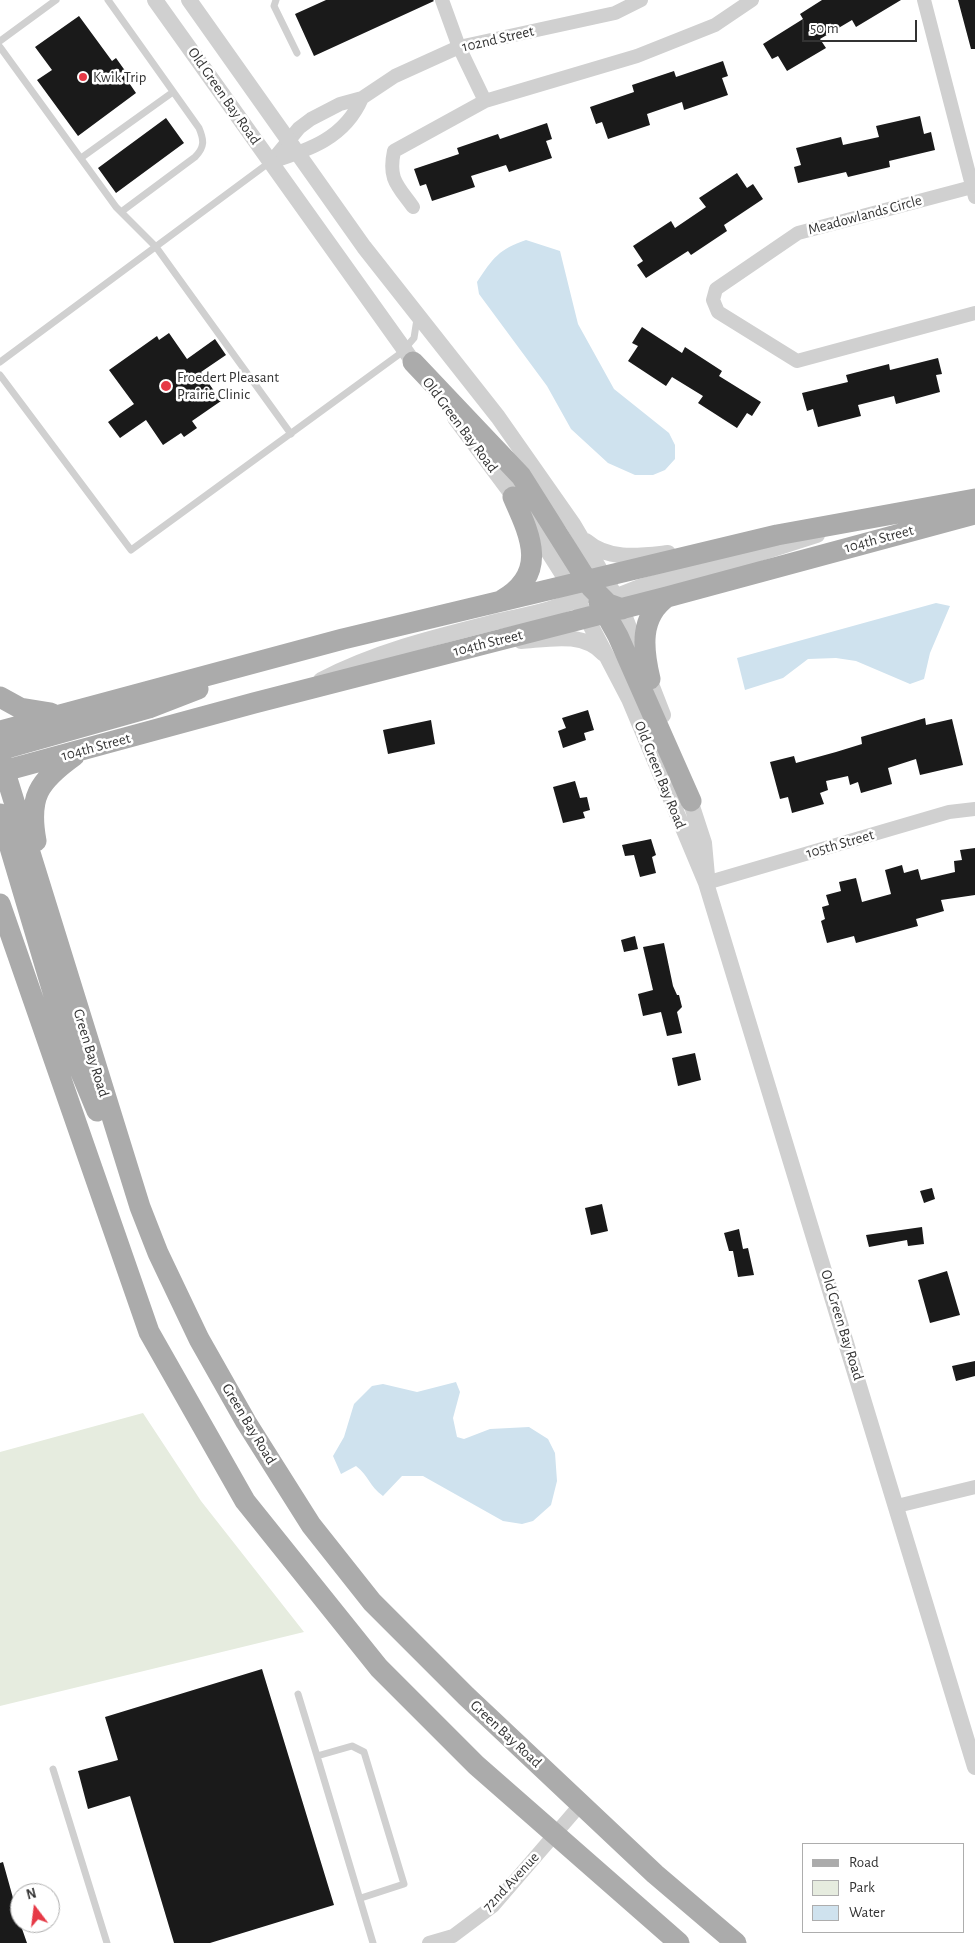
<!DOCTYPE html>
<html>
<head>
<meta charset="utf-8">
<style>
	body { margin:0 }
	#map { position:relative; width:975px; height:1943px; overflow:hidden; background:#fff; font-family:"Alegreya Sans",sans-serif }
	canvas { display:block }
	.legend { position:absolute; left:802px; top:1843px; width:162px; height:90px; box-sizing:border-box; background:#fff; border:1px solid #adadad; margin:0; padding:6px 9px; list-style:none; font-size:15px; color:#333 }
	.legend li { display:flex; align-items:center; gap:10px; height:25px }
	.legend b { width:25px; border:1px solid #adadad }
	.north { position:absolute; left:10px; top:1883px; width:50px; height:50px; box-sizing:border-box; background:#fff; border:1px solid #adadad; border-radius:50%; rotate:345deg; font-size:14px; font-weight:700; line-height:20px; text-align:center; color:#333 }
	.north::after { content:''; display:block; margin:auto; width:18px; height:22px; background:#e63946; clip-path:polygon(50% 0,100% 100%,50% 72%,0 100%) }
	.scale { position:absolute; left:802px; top:20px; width:115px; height:22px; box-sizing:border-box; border:2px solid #333; border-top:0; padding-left:6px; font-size:15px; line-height:18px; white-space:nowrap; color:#333; -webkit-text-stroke:4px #fff; paint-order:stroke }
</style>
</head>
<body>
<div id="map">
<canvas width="975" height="1943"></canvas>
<ul class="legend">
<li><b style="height:6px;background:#ababab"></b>Road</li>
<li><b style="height:14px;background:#e6ecdf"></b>Park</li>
<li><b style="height:14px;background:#cfe2ee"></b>Water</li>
</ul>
<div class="north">N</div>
<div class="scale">50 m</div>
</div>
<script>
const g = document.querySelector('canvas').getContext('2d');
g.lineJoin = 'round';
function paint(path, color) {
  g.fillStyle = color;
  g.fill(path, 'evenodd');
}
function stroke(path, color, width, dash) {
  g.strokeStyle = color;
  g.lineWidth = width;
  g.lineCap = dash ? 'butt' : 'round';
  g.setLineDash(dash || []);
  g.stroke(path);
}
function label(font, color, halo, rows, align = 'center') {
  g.font = font + ' "Alegreya Sans",sans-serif';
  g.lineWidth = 5;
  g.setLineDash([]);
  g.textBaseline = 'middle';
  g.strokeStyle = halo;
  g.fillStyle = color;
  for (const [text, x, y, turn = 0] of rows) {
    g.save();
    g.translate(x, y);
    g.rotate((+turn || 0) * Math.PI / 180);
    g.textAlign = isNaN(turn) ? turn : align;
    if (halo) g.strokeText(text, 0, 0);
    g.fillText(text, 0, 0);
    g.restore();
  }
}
const green = new Path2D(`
	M 143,1413 L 201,1501 L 304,1632 L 0,1706 L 0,1452 Z`);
const water = new Path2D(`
	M 526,240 L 560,251 L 578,324 L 614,389 L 669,433 L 675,445 L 675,459 L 665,470 L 653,475 L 635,475 L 608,463 L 571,429 L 547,386 L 479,294 L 477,282 C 493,258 499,249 526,240 Z
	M 936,603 L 950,606 L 930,653 L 924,679 L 910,684 L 856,661 L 836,658 L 808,659 L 783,678 L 745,690 L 737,658 Z
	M 456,1382 L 460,1392 L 453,1418 L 457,1437 L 464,1439 L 490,1429 L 529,1427 L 548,1439 L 555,1453 L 557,1481 L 551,1505 L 533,1521 L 522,1524 L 503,1521 L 423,1476 L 402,1476 L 383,1496 C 369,1486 369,1476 356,1466 L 341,1474 L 333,1456 L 344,1437 L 354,1404 L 372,1386 L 383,1384 L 417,1392 Z`);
const building = new Path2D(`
	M 326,0 L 433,0 L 434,1 L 314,56 L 295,14 Z
	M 822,0 L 901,0 L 856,27 L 852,20 L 820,39 L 826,48 L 787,71 L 778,56 L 772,59 L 763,44 L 803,19 L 800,14 Z
	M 958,0 L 975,0 L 975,49 L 971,49 Z
	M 79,16 L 112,61 L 116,58 L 126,72 L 123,74 L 136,93 L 78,136 L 37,80 L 52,70 L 35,47 Z
	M 723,61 L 728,76 L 722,78 L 728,95 L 684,110 L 682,102 L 647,114 L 650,125 L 608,139 L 602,122 L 596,124 L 590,107 L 634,92 L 632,85 L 674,71 L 676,77 Z
	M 920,116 L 924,134 L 931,132 L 935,150 L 889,161 L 890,167 L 848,177 L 846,172 L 798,183 L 794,167 L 801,165 L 796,148 L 841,137 L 843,145 L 879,137 L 876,126 Z
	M 166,118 L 184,143 L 116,193 L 98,168 Z
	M 547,123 L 552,139 L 546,141 L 552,158 L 509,172 L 506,165 L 471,176 L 475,187 L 432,201 L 426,184 L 420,186 L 414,169 L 459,154 L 457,148 L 498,134 L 500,139 Z
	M 737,173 L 747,188 L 753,184 L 763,199 L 724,225 L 727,231 L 691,255 L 688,251 L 646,278 L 637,265 L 643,261 L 633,246 L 671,221 L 675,228 L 706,207 L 699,198 Z
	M 642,327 L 682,353 L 685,347 L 722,371 L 719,376 L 761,402 L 752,416 L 747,413 L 737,428 L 698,403 L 703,396 L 672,377 L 666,386 L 628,361 L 638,346 L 632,343 Z
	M 169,333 L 187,359 L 215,339 L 226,355 L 201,372 L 221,401 L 192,421 L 197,428 L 184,437 L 181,433 L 163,445 L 146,420 L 120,438 L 108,422 L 134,404 L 109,370 L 157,336 L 159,340 Z
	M 938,358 L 942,374 L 936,375 L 940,392 L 896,404 L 894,396 L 858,405 L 861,416 L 818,427 L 813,409 L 807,411 L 802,393 L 848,382 L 846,375 L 889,364 L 890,370 Z
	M 588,710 L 594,730 L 584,733 L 586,740 L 563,748 L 558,731 L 566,728 L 562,718 Z
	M 925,718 L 926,725 L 952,719 L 963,765 L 920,775 L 916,759 L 888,768 L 892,784 L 861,793 L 858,782 L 850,785 L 848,776 L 826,781 L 828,790 L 820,793 L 824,804 L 792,813 L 788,797 L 780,799 L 770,762 L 794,756 L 796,763 L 836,752 L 862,744 L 861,737 Z
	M 431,720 L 435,744 L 388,754 L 383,730 Z
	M 575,781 L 580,798 L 587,797 L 590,810 L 583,812 L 585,818 L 563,823 L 553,787 Z
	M 651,839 L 656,855 L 652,857 L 656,873 L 640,877 L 634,855 L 625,856 L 622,845 Z
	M 975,848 L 975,895 L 941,900 L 944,911 L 916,919 L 918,926 L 856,943 L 854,936 L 827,943 L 821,921 L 825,919 L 822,907 L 829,905 L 826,895 L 841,891 L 839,882 L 856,878 L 862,902 L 891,894 L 885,870 L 902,865 L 904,873 L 918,869 L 921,880 L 955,872 L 954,861 L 962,860 L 960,850 Z
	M 635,936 L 638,949 L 624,952 L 621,940 Z
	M 664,943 L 673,986 L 677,995 L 679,995 L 682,1007 L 677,1012 L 682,1033 L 667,1036 L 661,1012 L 643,1016 L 638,994 L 653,990 L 643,947 Z
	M 695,1053 L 701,1080 L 678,1086 L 672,1058 Z
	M 932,1188 L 935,1199 L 924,1203 L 920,1191 Z
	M 602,1204 L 608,1231 L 591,1235 L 585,1208 Z
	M 922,1227 L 924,1244 L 908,1246 L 907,1240 L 869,1247 L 866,1235 Z
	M 739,1229 L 743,1249 L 748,1248 L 754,1275 L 738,1277 L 733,1251 L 729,1251 L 724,1233 Z
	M 947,1271 L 960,1315 L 930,1323 L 918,1280 Z
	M 975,1361 L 975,1376 L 956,1381 L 952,1366 Z
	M 262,1669 L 334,1905 L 210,1943 L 174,1943 L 130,1796 L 88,1809 L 78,1771 L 118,1760 L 105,1717 Z
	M 3,1862 L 20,1923 L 27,1943 L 0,1943 L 0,1863 Z`);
const service = new Path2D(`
	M 108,0 L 199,128 C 204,140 205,147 195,157 L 121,212
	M 276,0 L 274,6 L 297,53
	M 0,41 L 56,0
	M 0,47 L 116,207 L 156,247 L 291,434
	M 81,158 L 173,92
	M 0,362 L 270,162
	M 0,375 L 131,550 L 401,353 L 414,338 L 417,319
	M 298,1694 L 317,1756
	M 53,1769 L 107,1943
	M 361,1898 L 404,1884 L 364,1752 L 352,1746 L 317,1756 L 373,1943`);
const minor = new Path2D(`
	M 442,0 L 459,47 L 485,101
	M 924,0 L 975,197
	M 271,162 L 299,128 L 311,119 L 340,104 L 362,98 L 395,76 L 459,47 L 615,13 L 641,0
	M 271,162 C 309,150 345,138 362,98
	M 972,187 L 798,233 L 716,289 L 713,300 L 718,312 L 797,361 L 975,313
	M 413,207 C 397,185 388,179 394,151 L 485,101 L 637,56 L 715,25 L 752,0
	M 706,883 L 949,812 L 975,809
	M 897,1506 L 975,1487
	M 429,1943 L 453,1936 L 493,1906 L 581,1804`);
const tertiary = new Path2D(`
	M 155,0 L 419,370
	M 189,0 L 364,247 L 498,417 L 573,524 L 619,602 L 663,715
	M 455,418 L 511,493 L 570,586 L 629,699 L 706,883 L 975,1767
	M 586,541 C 609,561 640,556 668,553
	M 607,600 L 640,587 L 742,559 L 817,535
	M 521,641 C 549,639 583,631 604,654
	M 321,680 C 377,651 435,637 495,622 C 526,615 559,609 587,595
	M 687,791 L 704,843 L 707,876`);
const primary = new Path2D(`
	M 413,362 L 521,476 L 591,587 L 608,604 L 622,609
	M 502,600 C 549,573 530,535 513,497
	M 599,602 L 618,636 L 691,801
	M 650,679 C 643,649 639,617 667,597
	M 0,697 L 20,708 L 51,713
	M 0,731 L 343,639 L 777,535 L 975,499
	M 0,750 L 149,708 L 198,689
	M 0,756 L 140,1207 L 158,1253 L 199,1339 L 246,1422 L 311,1525 L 372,1602 L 466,1696 L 655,1874 L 736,1943
	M 0,772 L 254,703 L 667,597 L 975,514
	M 0,814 L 67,1039 L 97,1111
	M 36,841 C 28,797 38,782 74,756
	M 0,904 L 149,1332 L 245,1501 L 379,1668 L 476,1765 L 679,1943`);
const markers = [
	[83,77,5,"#e63946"],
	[166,386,6,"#e63946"]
];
const streetNames = [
	["102nd Street",498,39,-13],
	["Old Green Bay Road",224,96,55],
	["Meadowlands Circle",865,215,-15],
	["Old Green Bay Road",460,425,53],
	["104th Street",879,539,-15],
	["104th Street",488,643,-14],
	["104th Street",96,747,-15],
	["Old Green Bay Road",660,775,68],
	["105th Street",840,844,-16],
	["Green Bay Road",91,1053,73],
	["Old Green Bay Road",842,1325,73],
	["Green Bay Road",249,1424,59],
	["Green Bay Road",506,1734,43],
	["72nd Avenue",511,1882,-47]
];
const poiNames = [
	["Kwik Trip",93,77],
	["Froedert Pleasant",177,377],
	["Prairie Clinic",177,394]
];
paint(green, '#e6ecdf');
paint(water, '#cfe2ee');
paint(building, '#1a1a1a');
stroke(service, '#d0d0d0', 7);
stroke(minor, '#d0d0d0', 14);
stroke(tertiary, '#d0d0d0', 16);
stroke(primary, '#ababab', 21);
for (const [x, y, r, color] of markers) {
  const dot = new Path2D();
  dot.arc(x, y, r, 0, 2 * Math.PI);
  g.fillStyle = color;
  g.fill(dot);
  stroke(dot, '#fff', 2);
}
label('15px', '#333', '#fff', streetNames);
label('15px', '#333', '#fff', poiNames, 'left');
</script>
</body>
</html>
